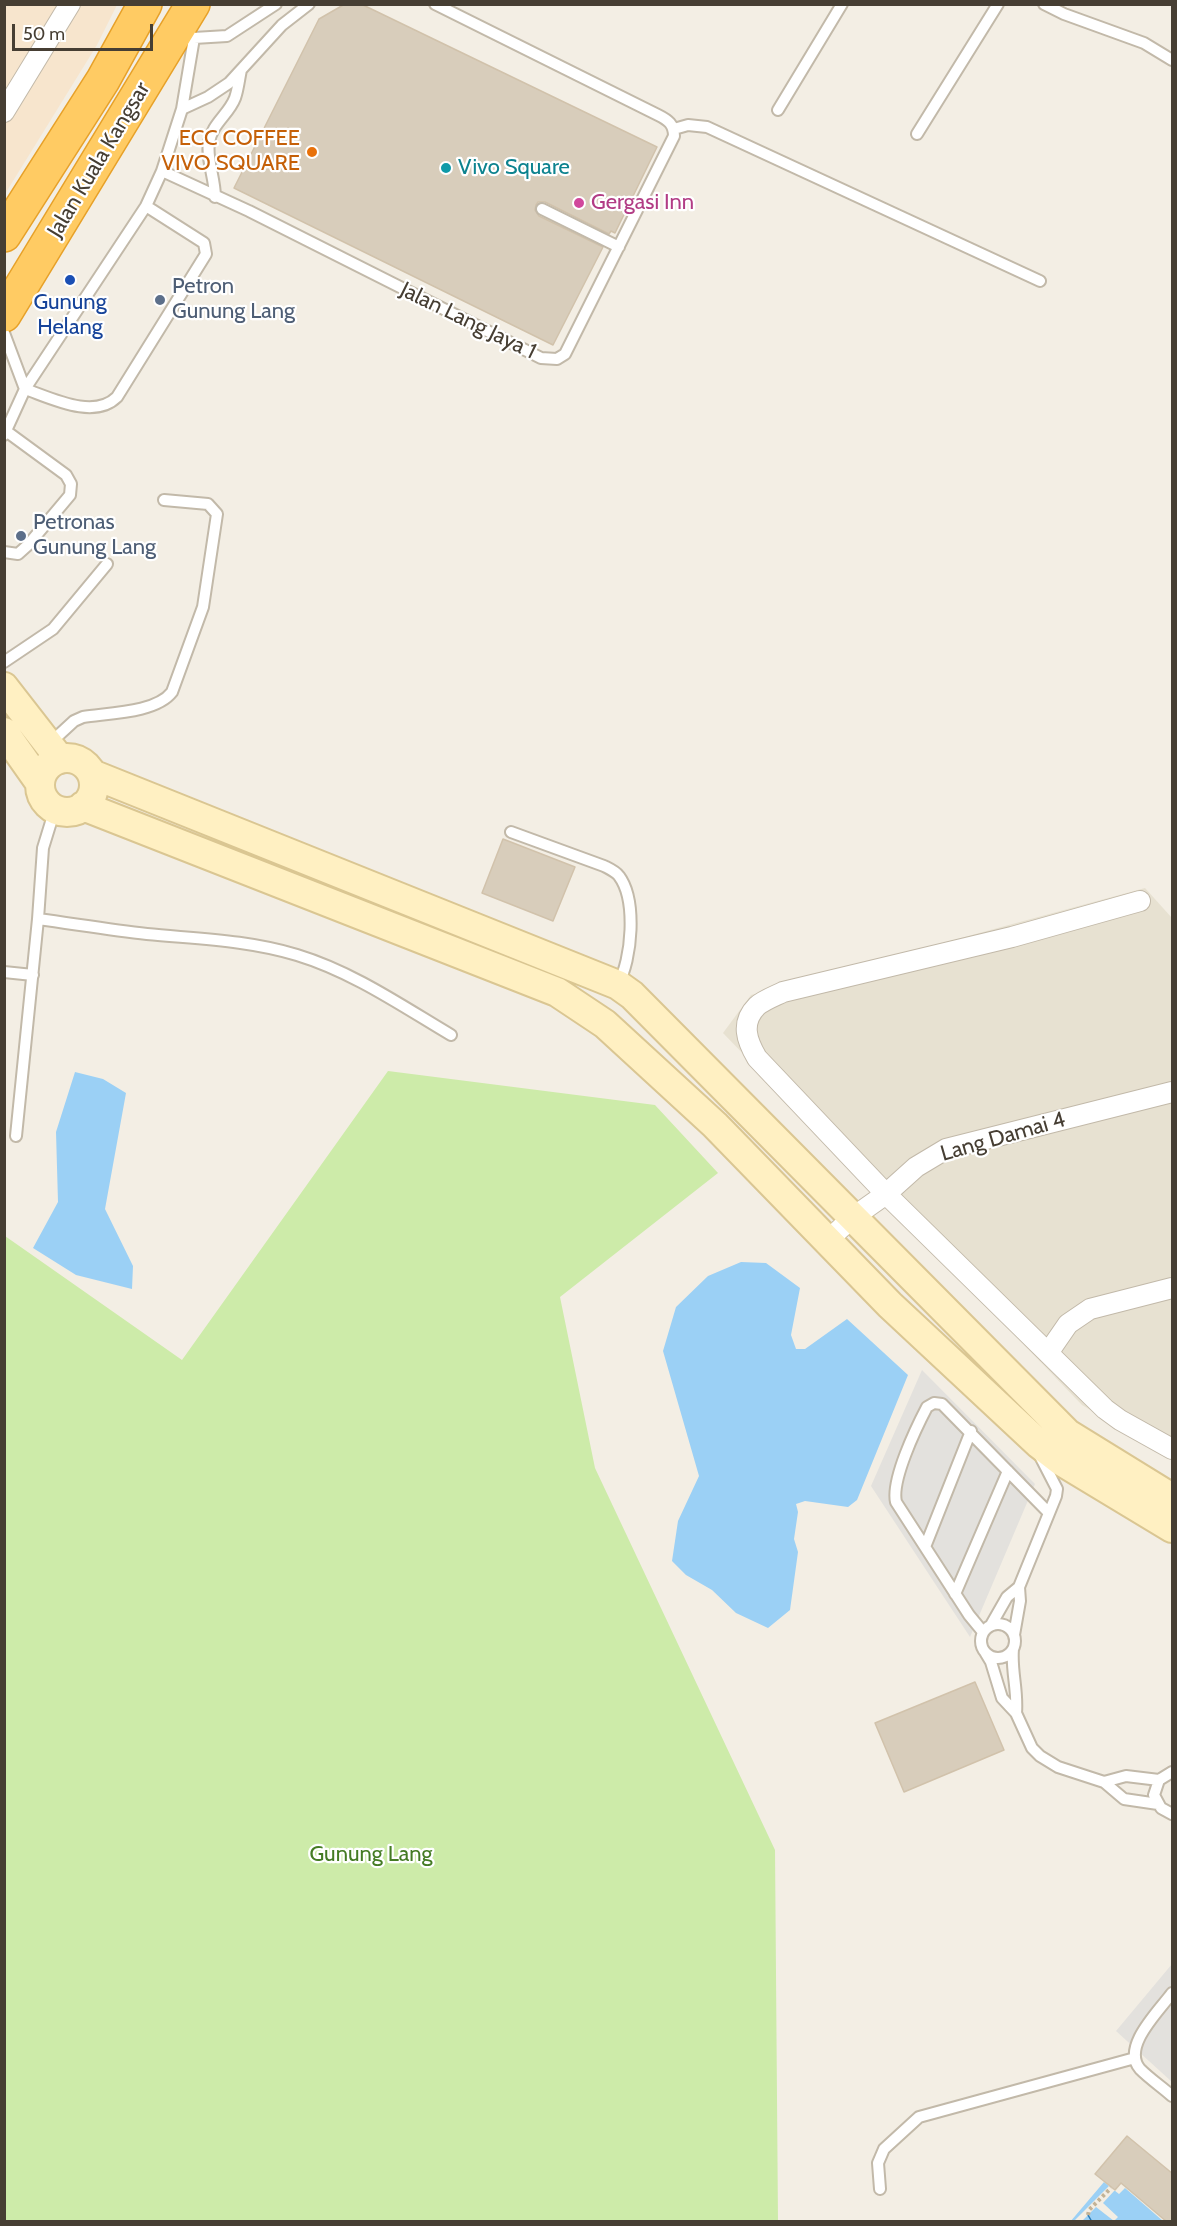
<!DOCTYPE html>
<html>
<head>
<meta charset="utf-8">
<style>
	body { margin:0 }
	#map { position:relative; width:1177px; height:2226px; overflow:hidden; background:#f3eee4; font-family:Cabin,sans-serif }
	canvas { display:block }
	.frame { position:absolute; inset:0; border:6px solid #463e33; pointer-events:none }
	.scale { position:absolute; left:12px; top:24px; width:141px; height:27px; box-sizing:border-box; border:3px solid #463e33; border-top:0; padding-left:8px; font-size:18px; line-height:21px; white-space:nowrap; color:#463e33; -webkit-text-stroke:4px #fff; paint-order:stroke }
</style>
</head>
<body>
<div id="map">
<canvas width="1177" height="2226"></canvas>
<div class="frame"></div>
<div class="scale">50 m</div>
</div>
<script>
const g = document.querySelector('canvas').getContext('2d');
g.lineJoin = 'round';
function paint(path, color) {
  g.fillStyle = color;
  g.fill(path, 'evenodd');
}
function stroke(path, color, width, dash) {
  g.strokeStyle = color;
  g.lineWidth = width;
  g.lineCap = dash ? 'butt' : 'round';
  g.setLineDash(dash || []);
  g.stroke(path);
}
function label(font, color, halo, rows, align = 'center') {
  g.font = font + ' Cabin,sans-serif';
  g.lineWidth = 4.5;
  g.setLineDash([]);
  g.textBaseline = 'middle';
  g.strokeStyle = halo;
  g.fillStyle = color;
  for (const [text, x, y, turn = 0] of rows) {
    g.save();
    g.translate(x, y);
    g.rotate((+turn || 0) * Math.PI / 180);
    g.textAlign = isNaN(turn) ? turn : align;
    if (halo) g.strokeText(text, 0, 0);
    g.fillText(text, 0, 0);
    g.restore();
  }
}
const residential = new Path2D(`
	M 1145,888 L 1172,918 L 1172,1458 L 1082,1405 L 723,1033 L 751,995 Z`);
const commercial = new Path2D(`
	M 5,5 L 117,5 L 97,45 L 5,194 Z`);
const green = new Path2D(`
	M 388,1071 L 655,1105 L 718,1173 L 560,1297 L 595,1468 L 775,1850 L 778,2221 L 5,2221 L 5,1236 L 182,1360 Z`);
const parking = new Path2D(`
	M 922,1370 L 1035,1484 L 970,1637 L 871,1486 Z
	M 1172,1964 L 1172,2082 L 1116,2031 Z`);
const water = new Path2D(`
	M 75,1072 L 103,1079 L 126,1093 L 105,1209 L 133,1266 L 132,1289 L 76,1275 L 33,1248 L 58,1202 L 56,1132 Z
	M 741,1262 L 766,1263 L 800,1288 L 791,1335 L 796,1349 L 805,1349 L 847,1319 L 908,1375 L 857,1500 L 848,1507 L 805,1501 L 796,1504 L 798,1512 L 794,1539 L 798,1552 L 790,1610 L 768,1628 L 736,1613 L 712,1590 L 686,1575 L 672,1561 L 678,1521 L 699,1476 L 663,1351 L 676,1307 L 708,1276 Z
	M 1104,2182 L 1119,2194 L 1125,2188 L 1163,2221 L 1070,2222 Z`);
const pier = new Path2D(`
	M 1109,2186 L 1115,2190 L 1103,2203 L 1118,2217 L 1114,2221 L 1096,2207 L 1082,2221 L 1074,2221 Z`);
const ferry = new Path2D(`
	M 1088,2215 L 1092,2222`);
const building = new Path2D(`
	M 345,4 L 361,4 L 657,147 L 615,233 L 611,231 L 609,234 L 545,202 L 538,202 L 536,205 L 535,210 L 539,216 L 603,247 L 553,345 L 234,188 L 319,19 Z
	M 503,839 L 575,867 L 553,921 L 482,893 Z
	M 975,1682 L 1004,1750 L 904,1792 L 875,1723 Z
	M 1127,2136 L 1173,2174 L 1173,2222 L 1167,2222 L 1121,2183 L 1115,2190 L 1095,2174 Z`);
const path = new Path2D(`
	M 1088,2215 L 1089,2210 L 1111,2188`);
const lane = new Path2D(`
	M 1044,4 L 1064,14 L 1144,43 L 1172,60
	M 191,36 L 194,38 L 227,36 L 276,4
	M 182,109 L 208,97 L 229,83 L 282,25 L 309,4
	M 778,110 L 842,4
	M 674,129 L 688,125 L 707,127 L 1040,281
	M 917,134 L 998,4
	M 162,171 L 249,211 L 541,358 L 557,359 L 565,354 L 674,136 C 674,124 668,120 658,115 L 435,4
	M 215,197 C 215,178 206,159 209,142 C 212,124 229,114 235,98 C 238,90 239,79 241,70
	M 542,209 L 619,247
	M 4,333 L 25,389
	M 25,389 C 51,398 94,420 117,397 L 206,254 L 204,243 L 146,206
	M 4,435 L 25,389 L 146,206 L 162,171 L 182,109 L 194,38
	M 4,552 L 18,554 L 28,545 L 70,495 L 71,484 L 66,475 L 6,431
	M 4,662 L 53,629 L 107,564
	M 49,744 L 74,721 L 83,717 C 108,713 156,713 172,692 L 203,607 L 217,514 L 208,504 L 164,500
	M 511,832 L 604,866 C 610,869 615,871 619,876 C 637,900 632,960 618,984
	M 38,919 C 75,924 111,930 147,934 C 198,939 248,940 297,955 C 353,972 402,1006 451,1035
	M 4,972 L 33,975
	M 16,1136 L 38,919 L 43,848 L 55,809
	M 925,1547 L 971,1431
	M 955,1594 L 1008,1471
	M981 1641a17 17 0 1 1 34 0a17 17 0 1 1-34 0Z
	M 991,1625 L 1007,1597 L 1019,1587 L 1056,1496 L 1057,1489 L 1040,1456
	M 983,1632 L 969,1615 L 896,1502 C 891,1480 916,1428 927,1407 L 934,1403 L 942,1404 L 1049,1513
	M 1014,1635 L 1020,1601 L 1019,1587
	M 1013,1649 C 1011,1671 1018,1690 1016,1713
	M 985,1652 L 991,1662 L 1002,1698 L 1016,1713 L 1032,1748 L 1040,1756 L 1058,1767 L 1104,1782 L 1124,1799 L 1158,1804
	M 1172,1772 L 1159,1780 L 1154,1795 L 1161,1808 L 1172,1814
	M 1104,1782 L 1126,1776 L 1159,1780
	M 1172,1993 C 1159,2011 1121,2047 1140,2069 C 1150,2079 1162,2087 1172,2096
	M 880,2189 L 878,2163 L 884,2149 L 919,2117 L 1135,2058`);
const street = new Path2D(`
	M 4,112 L 70,4
	M 1140,901 L 1012,937 L 783,992 C 775,996 764,1000 757,1006 C 740,1023 747,1041 757,1058 L 886,1194 L 1105,1409 L 1120,1420 L 1172,1449
	M 828,1240 L 852,1218 L 886,1194 L 916,1167 L 946,1149 L 1172,1092
	M 1048,1353 L 1068,1324 L 1090,1309 L 1172,1288`);
const secondary = new Path2D(`
	M 4,687 L 60,759
	M 4,732 L 40,783
	M40 785a27 27 0 1 1 54 0a27 27 0 1 1-54 0Z
	M 92,774 L 618,985 L 632,995 L 1068,1434 L 1172,1498
	M 83,806 L 557,992 L 605,1024 L 715,1125 L 890,1305 L 1039,1444 L 1061,1461 L 1172,1528`);
const highway = new Path2D(`
	M 4,235 L 103,80 L 145,4
	M 4,315 L 193,4`);
const markers = [
	[312,152,6,"#e8710a"],
	[446,168,6,"#0f9aa8"],
	[579,203,6,"#d1479c"],
	[70,280,6,"#1a4fb4"],
	[160,300,6,"#5c6f8a"],
	[21,536,6,"#5c6f8a"]
];
const foodNames = [
	["ECC COFFEE",300,139],
	["VIVO SQUARE",300,164]
];
const streetNames = [
	["Jalan Kuala Kangsar",99,160,-59],
	["Jalan Lang Jaya 1",468,321,26],
	["Lang Damai 4",1003,1137,-16]
];
const cultureNames = [
	["Vivo Square",458,168]
];
const hotelNames = [
	["Gergasi Inn",591,203]
];
const serviceNames = [
	["Petron",172,287],
	["Gunung Lang",172,312],
	["Petronas",33,523],
	["Gunung Lang",33,548]
];
const transitNames = [
	["Gunung",70,303],
	["Helang",70,328]
];
const parkNames = [
	["Gunung Lang",371,1855]
];
paint(residential, '#e7e1d1');
paint(commercial, '#f7e5cd');
paint(green, '#cdeba9');
paint(parking, '#e3e1dd');
paint(water, '#9bd0f5');
paint(pier, '#f3eee4');
stroke(ferry, '#267ab8', 1.5, [8, 6]);
paint(building, '#d8cdbb');
stroke(building, '#d1c2ab', 1.5);
stroke(lane, '#c2b9a9', 14);
stroke(street, '#c2b9a9', 22);
stroke(secondary, '#dac692', 32);
stroke(highway, '#e7a129', 36);
stroke(path, '#c2b296', 4, [3, 3]);
stroke(lane, '#fff', 10);
stroke(street, '#fff', 20);
stroke(secondary, '#fff0c2', 28);
stroke(highway, '#ffcb63', 33);
for (const [x, y, r, color] of markers) {
  const dot = new Path2D();
  dot.arc(x, y, r, 0, 2 * Math.PI);
  g.fillStyle = color;
  g.fill(dot);
  stroke(dot, '#fff', 2);
}
label('22px', '#c56008', '#fff', foodNames, 'right');
label('22px', '#463e33', '#fff', streetNames);
label('22px', '#0d838f', '#fff', cultureNames, 'left');
label('22px', '#b23c85', '#fff', hotelNames, 'left');
label('22px', '#4e5e75', '#fff', serviceNames, 'left');
label('22px', '#164399', '#fff', transitNames);
label('22px', '#447b23', '#fff', parkNames);
</script>
</body>
</html>
